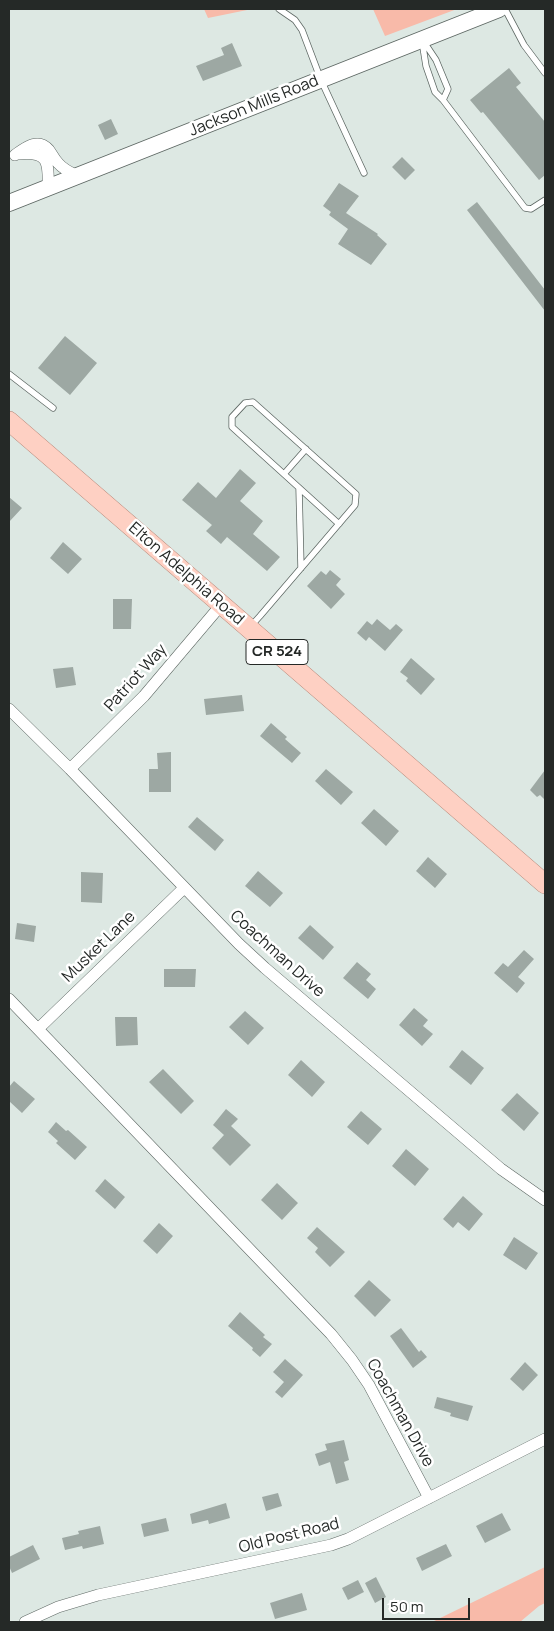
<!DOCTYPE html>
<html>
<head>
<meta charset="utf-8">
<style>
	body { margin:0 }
	#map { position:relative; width:554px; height:1631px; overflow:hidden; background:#dde8e3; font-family:Manrope,sans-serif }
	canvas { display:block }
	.frame { position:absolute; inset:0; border:10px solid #252927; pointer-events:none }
	.scale { position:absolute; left:382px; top:1598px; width:88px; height:22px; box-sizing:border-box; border:2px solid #252927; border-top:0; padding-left:6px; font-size:15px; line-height:18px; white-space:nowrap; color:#252927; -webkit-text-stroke:4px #fff; paint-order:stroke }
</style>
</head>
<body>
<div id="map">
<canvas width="554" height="1631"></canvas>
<div class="frame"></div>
<div class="scale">50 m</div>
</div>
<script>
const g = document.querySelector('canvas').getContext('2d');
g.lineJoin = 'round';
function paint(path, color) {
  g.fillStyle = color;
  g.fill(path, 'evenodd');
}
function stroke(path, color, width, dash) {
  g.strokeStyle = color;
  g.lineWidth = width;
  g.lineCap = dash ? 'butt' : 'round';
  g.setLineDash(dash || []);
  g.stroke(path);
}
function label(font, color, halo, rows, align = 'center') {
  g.font = font + ' Manrope,sans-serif';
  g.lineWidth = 5;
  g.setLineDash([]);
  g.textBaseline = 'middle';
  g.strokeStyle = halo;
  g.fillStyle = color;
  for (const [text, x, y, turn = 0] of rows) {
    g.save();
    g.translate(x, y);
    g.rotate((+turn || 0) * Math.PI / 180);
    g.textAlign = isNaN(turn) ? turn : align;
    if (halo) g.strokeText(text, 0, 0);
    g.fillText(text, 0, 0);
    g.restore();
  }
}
const green = new Path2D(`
	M 204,9 L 252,9 L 208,18 Z
	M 373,9 L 457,9 L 385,36 Z
	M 545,1567 L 545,1603 L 539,1606 L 520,1622 L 432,1622 Z`);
const building = new Path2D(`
	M 232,43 L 242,66 L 203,81 L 196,66 L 224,55 L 221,48 Z
	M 509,68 L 521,83 L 516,87 L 545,122 L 545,175 L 539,180 L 483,112 L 481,113 L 470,100 Z
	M 111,119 L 118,134 L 105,140 L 98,125 Z
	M 402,157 L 415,170 L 405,180 L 392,167 Z
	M 339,183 L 359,196 L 346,213 L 378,234 L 377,235 L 387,244 L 371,265 L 338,244 L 348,229 L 329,215 L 331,212 L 323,206 Z
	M 477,202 L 545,290 L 545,311 L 467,210 Z
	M 65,336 L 97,363 L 70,395 L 38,368 Z
	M 240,469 L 256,483 L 240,501 L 263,521 L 253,534 L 280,557 L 267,571 L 227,537 L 221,544 L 206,531 L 212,525 L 182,500 L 198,482 L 216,498 Z
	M 9,497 L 22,508 L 9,522 Z
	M 63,542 L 82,559 L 68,574 L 50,558 Z
	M 330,570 L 341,579 L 336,585 L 345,594 L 331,609 L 307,586 L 321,571 L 326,575 Z
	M 113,599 L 132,599 L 131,629 L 113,629 Z
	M 377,619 L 390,630 L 396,624 L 403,630 L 385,651 L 369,637 L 366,641 L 357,633 L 367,621 L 372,625 Z
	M 411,658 L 435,679 L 421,695 L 406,681 L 408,678 L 400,672 Z
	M 73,667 L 76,685 L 56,688 L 53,669 Z
	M 242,695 L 244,711 L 206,715 L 204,699 Z
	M 271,723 L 287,737 L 285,739 L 301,753 L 292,763 L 260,736 Z
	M 171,752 L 171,792 L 149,792 L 149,769 L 158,769 L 157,753 Z
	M 326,769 L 353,792 L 341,805 L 315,781 Z
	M 545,770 L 545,800 L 540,795 L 537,797 L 530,790 Z
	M 374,809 L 399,831 L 386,846 L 361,823 Z
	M 197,817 L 224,840 L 215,851 L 188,827 Z
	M 428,857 L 447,874 L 435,888 L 416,871 Z
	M 258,871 L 283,893 L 270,907 L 245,886 Z
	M 81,872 L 103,873 L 102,903 L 81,902 Z
	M 17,923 L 36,926 L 34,942 L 15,939 Z
	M 310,925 L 334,947 L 323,960 L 298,938 Z
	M 524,950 L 534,959 L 518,977 L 525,983 L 517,993 L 494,973 L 503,963 L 508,967 Z
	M 357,962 L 371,974 L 366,980 L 376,989 L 368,999 L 343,978 Z
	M 164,969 L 196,969 L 195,987 L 164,987 Z
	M 414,1008 L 428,1020 L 423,1026 L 433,1034 L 422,1046 L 399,1025 Z
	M 245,1011 L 264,1028 L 248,1045 L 229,1027 Z
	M 115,1017 L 137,1017 L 138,1045 L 116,1046 Z
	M 462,1050 L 484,1068 L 471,1085 L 449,1067 Z
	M 301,1060 L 325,1082 L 312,1097 L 288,1075 Z
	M 163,1069 L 194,1101 L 181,1114 L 149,1082 Z
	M 14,1081 L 35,1099 L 22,1113 L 9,1101 L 9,1087 Z
	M 517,1093 L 539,1113 L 524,1131 L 501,1110 Z
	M 226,1109 L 238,1119 L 231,1126 L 251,1145 L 230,1166 L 212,1148 L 224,1135 L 213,1125 Z
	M 361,1111 L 382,1129 L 368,1145 L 347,1127 Z
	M 56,1122 L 66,1131 L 68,1130 L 87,1147 L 75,1160 L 56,1143 L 58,1141 L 48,1132 Z
	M 406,1149 L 429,1169 L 415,1186 L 392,1166 Z
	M 105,1179 L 125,1197 L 115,1209 L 95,1191 Z
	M 277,1183 L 298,1203 L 282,1220 L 261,1200 Z
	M 463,1196 L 483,1214 L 469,1231 L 458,1222 L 453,1228 L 443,1219 Z
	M 159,1223 L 173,1236 L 157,1254 L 143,1241 Z
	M 317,1227 L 345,1252 L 330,1267 L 315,1252 L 318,1248 L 307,1238 Z
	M 514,1237 L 538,1253 L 526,1270 L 503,1255 Z
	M 369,1280 L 391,1300 L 375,1317 L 354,1296 Z
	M 240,1312 L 265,1335 L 263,1337 L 272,1344 L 260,1357 L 252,1350 L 253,1348 L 228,1326 Z
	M 401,1328 L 419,1352 L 421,1350 L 427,1357 L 413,1368 L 390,1336 Z
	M 285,1359 L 303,1375 L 282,1398 L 275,1392 L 284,1382 L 273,1372 Z
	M 525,1362 L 538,1375 L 523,1391 L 510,1379 Z
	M 437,1397 L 473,1406 L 468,1421 L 450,1416 L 451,1413 L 434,1408 Z
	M 344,1440 L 349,1460 L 344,1462 L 349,1480 L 336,1484 L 330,1462 L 319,1466 L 315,1454 L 327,1450 L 325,1444 Z
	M 278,1493 L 282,1506 L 266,1511 L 262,1497 Z
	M 226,1503 L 230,1518 L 209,1524 L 208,1520 L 192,1524 L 190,1514 Z
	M 502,1513 L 511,1530 L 485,1543 L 476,1526 Z
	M 166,1518 L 169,1531 L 144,1537 L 141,1524 Z
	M 100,1526 L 104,1544 L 83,1549 L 82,1546 L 65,1550 L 62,1538 L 79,1534 L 78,1531 Z
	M 446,1544 L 452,1556 L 422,1571 L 416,1558 Z
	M 33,1545 L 40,1559 L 12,1573 L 9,1566 L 9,1557 Z
	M 376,1577 L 386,1597 L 375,1603 L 365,1583 Z
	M 358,1580 L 364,1592 L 348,1600 L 342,1588 Z
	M 302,1593 L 307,1610 L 275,1619 L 270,1603 Z`);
const lane = new Path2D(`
	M 279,9 L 295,20 L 302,30 L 321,80 L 364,173
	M 505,9 L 524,45 L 545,73
	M 422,41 L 426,66 L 435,92 L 443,100 L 525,208 L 531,209 L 545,200
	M 424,42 L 436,60 L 448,89 L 443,100
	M 9,374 L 53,408
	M 284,474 L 306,449
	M 299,488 L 301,568
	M 250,627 L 260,616 L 355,505 L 356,494 L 253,402 L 245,403 L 232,417 L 232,427 L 339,524`);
const street = new Path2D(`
	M 18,154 C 48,151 49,161 48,188
	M 15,155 C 25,148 38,137 49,150 C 52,154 54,159 58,163 C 63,169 71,173 78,176
	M 9,709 L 70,769 L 239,944 L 265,968 L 501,1169 L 545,1200
	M 70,769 L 144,696 L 221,605
	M 9,999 L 331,1334 L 352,1360 L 369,1385 L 429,1498
	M 38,1029 L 184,888
	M 25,1622 L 58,1607 L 98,1595 L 331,1545 L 348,1539 L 545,1439`);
const secondary = new Path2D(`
	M 9,203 L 499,9`);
const primary = new Path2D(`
	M 9,421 L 545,884`);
const shields = [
	[277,652,62]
];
const shieldNames = [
	["CR 524",277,652]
];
const streetNames = [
	["Jackson Mills Road",254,106,-22],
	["Elton Adelphia Road",186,574,41],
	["Patriot Way",136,678,-48],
	["Musket Lane",99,947,-44],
	["Coachman Drive",277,954,42],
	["Coachman Drive",400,1413,61],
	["Old Post Road",289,1536,-14]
];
paint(green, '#f8baa9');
paint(building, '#9da8a3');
stroke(lane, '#5e6864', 7);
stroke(street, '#5e6864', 12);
stroke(secondary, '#5e6864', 18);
stroke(primary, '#b18172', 20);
stroke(lane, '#fff', 5.5);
stroke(street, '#fff', 11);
stroke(secondary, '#fff', 16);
stroke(primary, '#fed0c3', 19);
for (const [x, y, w] of shields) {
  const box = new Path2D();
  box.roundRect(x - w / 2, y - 12.5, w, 25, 4);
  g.fillStyle = '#fff';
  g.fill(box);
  stroke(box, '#252927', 1);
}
label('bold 15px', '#252927', null, shieldNames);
label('16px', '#252927', '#fff', streetNames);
</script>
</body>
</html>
